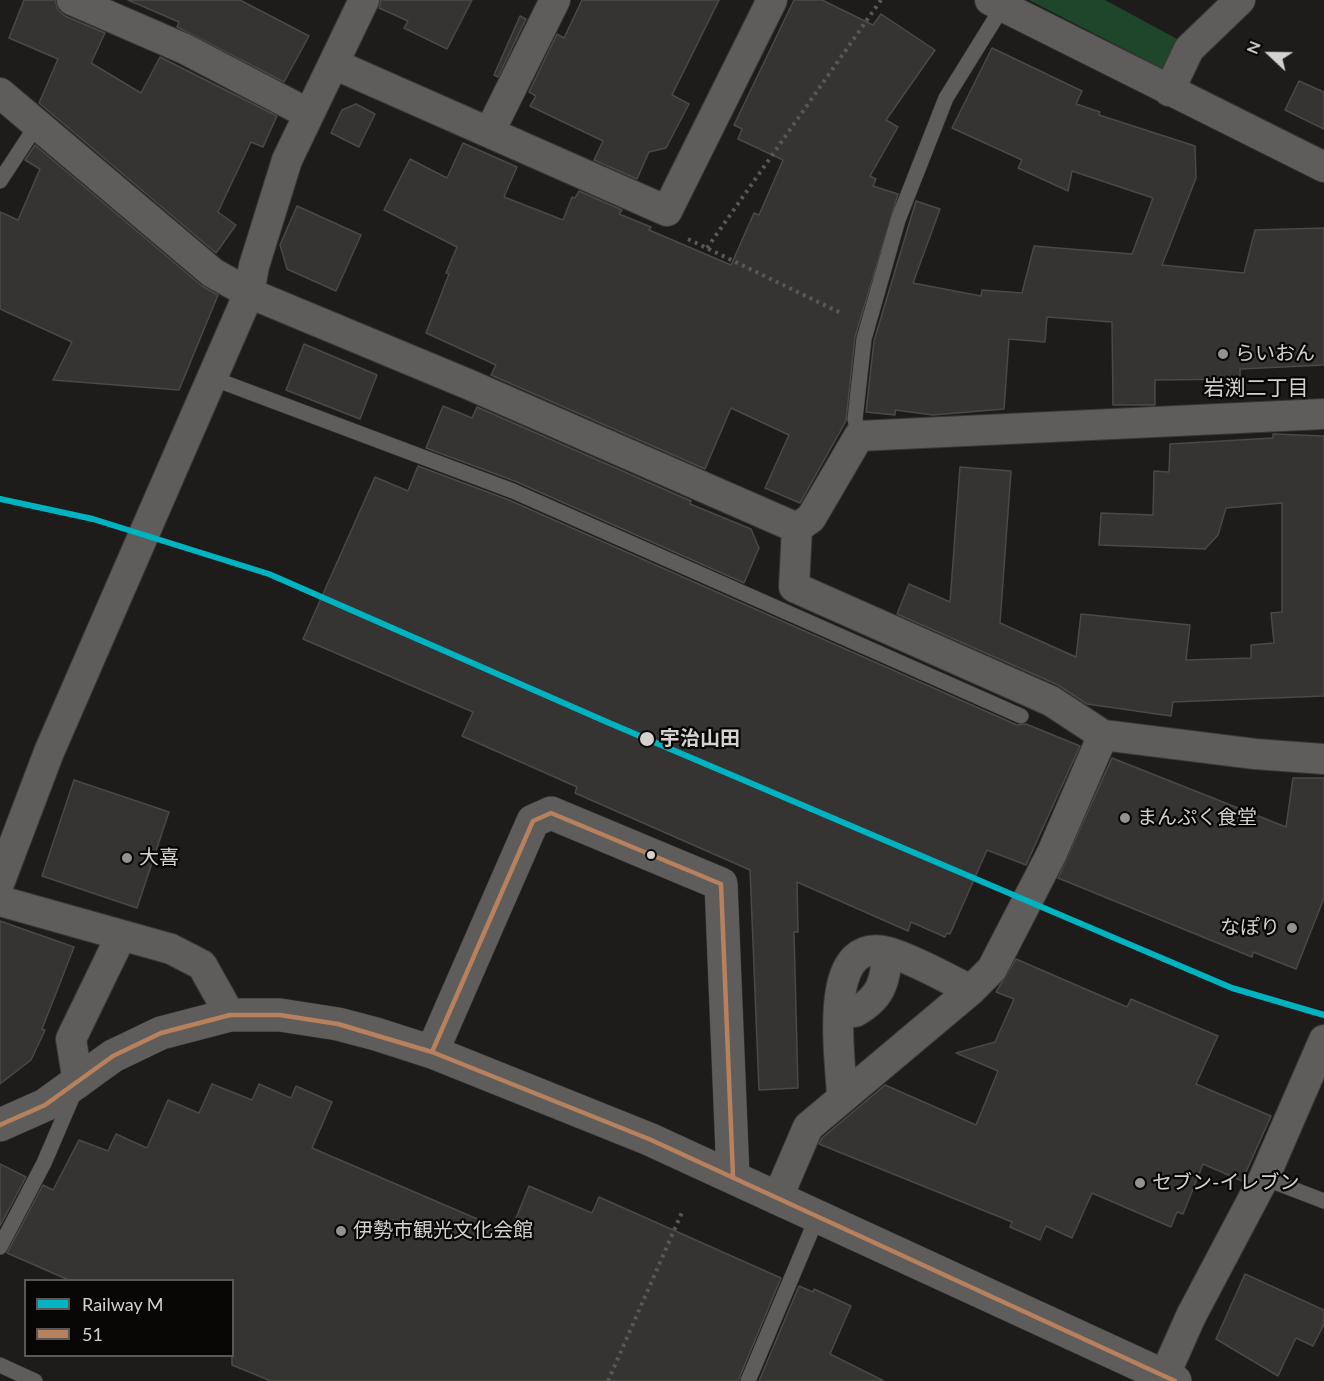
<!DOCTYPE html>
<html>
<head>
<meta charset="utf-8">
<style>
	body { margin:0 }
	#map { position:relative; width:1324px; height:1381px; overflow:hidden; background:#1e1c1a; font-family:Lato,sans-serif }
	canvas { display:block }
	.legend { position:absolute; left:24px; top:1279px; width:210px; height:78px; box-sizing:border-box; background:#080605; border:2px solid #5a5756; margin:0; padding:8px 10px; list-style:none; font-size:18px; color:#d4d1cf }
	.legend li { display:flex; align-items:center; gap:12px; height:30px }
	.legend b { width:30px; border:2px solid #5a5756 }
	.north { position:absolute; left:1240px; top:24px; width:60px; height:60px; -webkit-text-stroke:4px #080605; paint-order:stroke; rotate:292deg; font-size:16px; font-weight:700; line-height:24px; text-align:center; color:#d4d1cf }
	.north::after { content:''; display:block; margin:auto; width:21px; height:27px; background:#d4d1cf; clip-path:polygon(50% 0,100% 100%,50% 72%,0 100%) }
</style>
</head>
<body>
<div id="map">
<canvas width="1324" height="1381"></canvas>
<ul class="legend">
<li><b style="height:8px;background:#00b3c1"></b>Railway M</li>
<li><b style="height:8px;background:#b6815c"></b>51</li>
</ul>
<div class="north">N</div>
</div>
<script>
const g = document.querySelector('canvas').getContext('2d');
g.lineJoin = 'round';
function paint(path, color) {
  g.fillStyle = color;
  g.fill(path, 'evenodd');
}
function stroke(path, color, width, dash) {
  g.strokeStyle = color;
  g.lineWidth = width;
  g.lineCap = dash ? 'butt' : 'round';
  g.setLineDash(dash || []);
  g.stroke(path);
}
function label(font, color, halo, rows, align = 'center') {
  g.font = font + ' Lato,"Noto Sans JP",sans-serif';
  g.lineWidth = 4.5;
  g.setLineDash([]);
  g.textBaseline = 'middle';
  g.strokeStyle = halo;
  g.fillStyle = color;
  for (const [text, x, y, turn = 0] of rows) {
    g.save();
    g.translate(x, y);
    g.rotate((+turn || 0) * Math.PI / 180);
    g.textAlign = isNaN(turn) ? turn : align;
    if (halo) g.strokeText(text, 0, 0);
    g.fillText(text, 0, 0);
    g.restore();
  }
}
const green = new Path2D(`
	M 1029,0 L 1105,0 L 1179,40 L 1163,69 Z`);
const building = new Path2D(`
	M 24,0 L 55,0 L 58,10 L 65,16 L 105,33 L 91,63 L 141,93 L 160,57 L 277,116 L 263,147 L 251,142 L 218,212 L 236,225 L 216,253 L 39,103 L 58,59 L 9,38 Z
	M 128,0 L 240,0 L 309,36 L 284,82 L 177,27 L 179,22 Z
	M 381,0 L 472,0 L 447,49 L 404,28 L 408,21 L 379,8 Z
	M 582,0 L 719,0 L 672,95 L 689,104 L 666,148 L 649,152 L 637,179 L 594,160 L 603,141 L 530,106 L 536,96 L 529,92 L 557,34 L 564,38 Z
	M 794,0 L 822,0 L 873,25 L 881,14 L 935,50 L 886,120 L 898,127 L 870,176 L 876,179 L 873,186 L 898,194 L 855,337 L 846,421 L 800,503 L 765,488 L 789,435 L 731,408 L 705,469 L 491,375 L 496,365 L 426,333 L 449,274 L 446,273 L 457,247 L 384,210 L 410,159 L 447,178 L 463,143 L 517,167 L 504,197 L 563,220 L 572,197 L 575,198 L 579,191 L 622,210 L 619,214 L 651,227 L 649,230 L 731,265 L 754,213 L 759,215 L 783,160 L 738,139 L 742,129 L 734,125 Z
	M 520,16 L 526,19 L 498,77 L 494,75 Z
	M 992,48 L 1082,91 L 1076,104 L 1100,112 L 1099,115 L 1195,146 L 1196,178 L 1162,265 L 1244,273 L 1255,230 L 1324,228 L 1324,365 L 1240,369 L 1240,379 L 1155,380 L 1155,405 L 1113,405 L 1112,322 L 1047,317 L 1045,342 L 1009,339 L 1004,409 L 933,415 L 895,410 L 895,415 L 866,412 L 874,341 L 916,201 L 940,209 L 913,283 L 981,296 L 982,290 L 1022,293 L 1034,246 L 1132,254 L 1153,198 L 1072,171 L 1068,191 L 1018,168 L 1022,160 L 952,128 Z
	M 1299,81 L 1324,92 L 1324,129 L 1285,110 Z
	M 356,104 L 375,114 L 359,147 L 331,133 L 342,110 Z
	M 35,145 L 202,286 L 218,295 L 179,390 L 53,380 L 72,342 L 0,309 L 0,212 L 18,220 L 40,169 L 25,160 Z
	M 297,206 L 361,235 L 336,291 L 287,269 L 280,245 Z
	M 304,344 L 377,375 L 360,419 L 286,390 Z
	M 443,406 L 472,418 L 477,407 L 691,501 L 690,504 L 751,529 L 759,548 L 744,583 L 517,482 L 426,448 Z
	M 1273,434 L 1324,436 L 1324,696 L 1173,702 L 1171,716 L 1087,704 L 1058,685 L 897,614 L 909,584 L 950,602 L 960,467 L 1011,471 L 1000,623 L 1076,657 L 1081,614 L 1190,625 L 1186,660 L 1251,658 L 1251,645 L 1274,643 L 1271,613 L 1282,612 L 1282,503 L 1226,508 L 1218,535 L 1205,549 L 1099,545 L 1101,513 L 1153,515 L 1154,471 L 1169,472 L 1170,444 L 1273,438 Z
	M 418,466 L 509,500 L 1017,725 L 1026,724 L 1080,746 L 1026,865 L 987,850 L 950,934 L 947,933 L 945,937 L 911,922 L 908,931 L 797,882 L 798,932 L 794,932 L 798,1088 L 759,1090 L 750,870 L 575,793 L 577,787 L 462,736 L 473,712 L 303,639 L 375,477 L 408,491 Z
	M 1112,758 L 1286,827 L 1293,778 L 1324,778 L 1324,898 L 1296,969 L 1253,952 L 1252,957 L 1058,878 Z
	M 74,780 L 169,812 L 137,908 L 42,876 Z
	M 0,921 L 74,947 L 42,1029 L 45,1030 L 31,1060 L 0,1084 Z
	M 1016,959 L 1127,1007 L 1131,999 L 1218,1036 L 1196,1084 L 1271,1116 L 1242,1181 L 1203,1164 L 1183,1214 L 1177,1212 L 1171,1227 L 1092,1193 L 1072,1238 L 1046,1226 L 1040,1240 L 1010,1227 L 1012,1222 L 819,1144 L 822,1138 L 885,1085 L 976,1125 L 998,1071 L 956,1053 L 995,1042 L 1014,999 L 996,992 Z
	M 212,1084 L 252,1100 L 259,1084 L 291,1098 L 296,1086 L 332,1102 L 312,1148 L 510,1233 L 529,1186 L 592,1213 L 599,1197 L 781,1278 L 738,1381 L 271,1381 L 232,1365 L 232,1281 L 71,1281 L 7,1253 L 43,1185 L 53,1190 L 79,1140 L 108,1151 L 116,1134 L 147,1148 L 168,1100 L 199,1113 Z
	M 0,1164 L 26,1177 L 0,1226 Z
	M 1245,1274 L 1324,1310 L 1324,1324 L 1313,1346 L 1296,1338 L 1278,1376 L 1216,1339 Z
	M 799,1286 L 813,1292 L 814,1289 L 851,1306 L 830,1354 L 884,1381 L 759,1381 Z`);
const path = new Path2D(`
	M 688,239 L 843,314
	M 707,248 L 881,0
	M 608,1381 L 683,1210`);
const lane = new Path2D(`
	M 0,181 L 38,123
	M 212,378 L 513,491 L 1021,716
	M 859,436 L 855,419 L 864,339 L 898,220 L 946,98 L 1003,6
	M 1264,1178 L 1324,1201
	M 0,1247 L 44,1163 L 74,1093
	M 0,1365 L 35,1381
	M 748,1381 L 818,1215`);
const street = new Path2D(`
	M 72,0 L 185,49 L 307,113
	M 990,0 L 1324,167
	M 334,64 L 667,211 L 772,0
	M 1169,91 L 1189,49 L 1240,0
	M 0,93 L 213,273 L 249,293 L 470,385 L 797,528 L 811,518 L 859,436 L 1324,414
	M 490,131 L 555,0
	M 797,528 L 794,587 L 1051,701 L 1103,735
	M 0,881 L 49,752 L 249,293 L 254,266 L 287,160 L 364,0
	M 0,901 L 171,949 L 202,965 L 230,1015
	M 839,1008 L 855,1012 C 881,998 886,981 887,952
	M 78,1083 L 71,1039 L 121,936
	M 842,1097 C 841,1060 820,934 888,952 C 916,960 945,978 971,990
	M 778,1197 L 808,1127 L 971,990 L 992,969 L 1052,853 L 1103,735 L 1255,754 L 1324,759
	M 1162,1381 L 1191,1316 L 1264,1178 L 1324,1040`);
const secondary = new Path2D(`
	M 432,1052 L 533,821 L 551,813 L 721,884 L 733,1176
	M 0,1125 L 45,1105 L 113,1056 L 161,1033 L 230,1015 L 280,1015 L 338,1024 L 376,1034 L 432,1052 L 649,1139 L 1175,1381`);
const bus1 = new Path2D(`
	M 432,1052 L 533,821 L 551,813 L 721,884 L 733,1176
	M 0,1125 L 45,1105 L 113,1056 L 161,1033 L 230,1015 L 280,1015 L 338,1024 L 432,1052 L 649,1139 L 1175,1381`);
const rail1 = new Path2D(`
	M 0,499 L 93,519 L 269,574 L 607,722 L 1232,988 L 1324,1015`);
const markers = [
	[1223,354,6,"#949290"],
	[647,739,8,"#d4d1cf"],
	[1125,818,6,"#949290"],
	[651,855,5,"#d4d1cf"],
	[127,858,6,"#949290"],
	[1292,928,6,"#949290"],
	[1140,1183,6,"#949290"],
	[341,1231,6,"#949290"]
];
const poiNames = [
	["らいおん",1235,354],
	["まんぷく食堂",1137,818],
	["大喜",139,858],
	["なぽり",1280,928,"right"],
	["セブン-イレブン",1152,1183],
	["伊勢市観光文化会館",353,1231]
];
const stopNames = [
	["宇治山田",660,739]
];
const neighbourhoodNames = [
	["岩渕二丁目",1256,388]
];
paint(green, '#1d462a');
paint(building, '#363432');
stroke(building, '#4a4947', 1.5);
stroke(lane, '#393735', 16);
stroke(street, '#393735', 32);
stroke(secondary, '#393735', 34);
stroke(path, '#5a5857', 4, [3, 4.5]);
stroke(lane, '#5e5d5b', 15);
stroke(street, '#5e5d5b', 30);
stroke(secondary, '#5e5d5b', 33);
stroke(bus1, '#b6815c', 4.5);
stroke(rail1, '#00b3c1', 6);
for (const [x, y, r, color] of markers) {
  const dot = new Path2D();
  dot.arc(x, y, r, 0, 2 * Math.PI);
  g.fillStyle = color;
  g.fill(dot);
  stroke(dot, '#080605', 2);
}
label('20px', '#d4d1cf', '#080605', poiNames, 'left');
label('bold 20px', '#d4d1cf', '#080605', stopNames, 'left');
label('21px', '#d4d1cf', '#080605', neighbourhoodNames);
</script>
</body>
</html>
